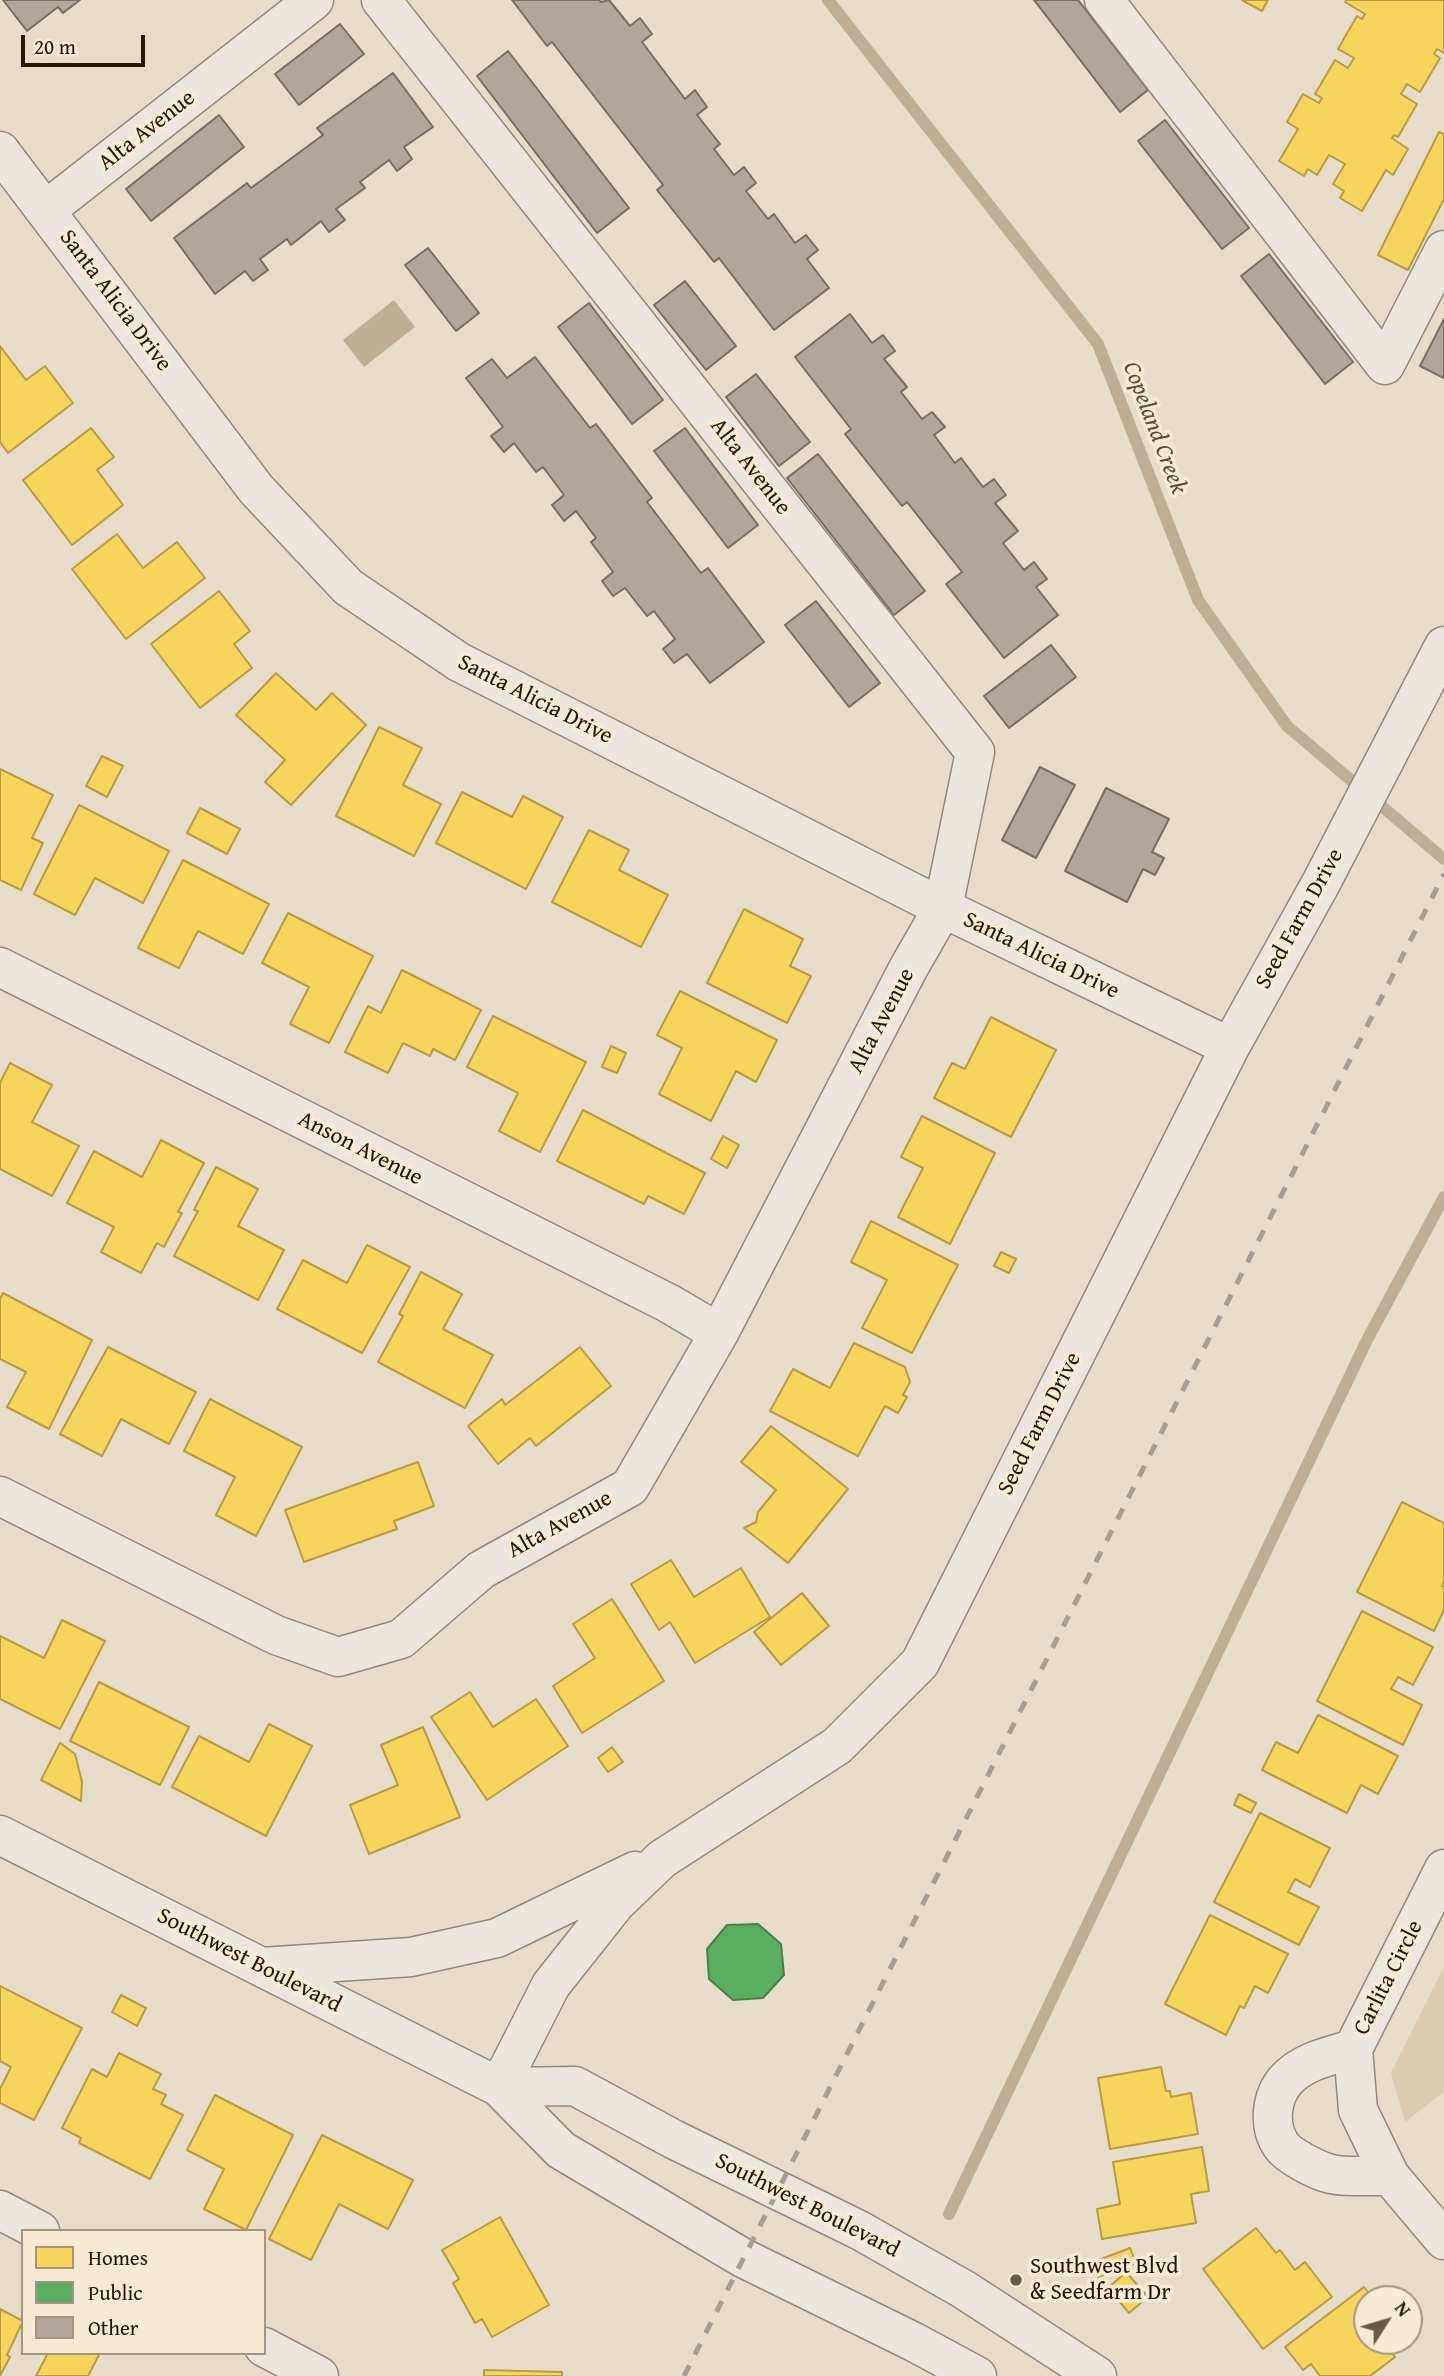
<!DOCTYPE html>
<html>
<head>
<meta charset="utf-8">
<style>
	body { margin:0 }
	#map { position:relative; width:1444px; height:2376px; overflow:hidden; background:#e7dcca; font-family:"Gentium Book Plus",serif }
	canvas { display:block }
	.legend { position:absolute; left:21px; top:2229px; width:245px; height:126px; box-sizing:border-box; background:#f7ead5; border:2px solid #a39581; margin:0; padding:9px 12px; list-style:none; font-size:21px; color:#261604 }
	.legend li { display:flex; align-items:center; gap:14px; height:35px }
	.legend b { width:35px; border:2px solid #a39581 }
	.north { position:absolute; left:1353px; top:2285px; width:70px; height:70px; box-sizing:border-box; background:#f7ead5; border:2px solid #a39581; border-radius:50%; rotate:53deg; font-size:19px; font-weight:700; line-height:28px; text-align:center; color:#261604 }
	.north::after { content:''; display:block; margin:auto; width:24px; height:32px; background:#6a5b49; clip-path:polygon(50% 0,100% 100%,50% 72%,0 100%) }
	.scale { position:absolute; left:21px; top:35px; width:124px; height:32px; box-sizing:border-box; border:4px solid #261604; border-top:0; padding-left:9px; font-size:21px; line-height:24px; white-space:nowrap; color:#261604; -webkit-text-stroke:5px #f7ead5; paint-order:stroke }
</style>
</head>
<body>
<div id="map">
<canvas width="1444" height="2376"></canvas>
<ul class="legend">
<li><b style="height:19px;background:#f6d55c"></b>Homes</li>
<li><b style="height:19px;background:#5aae61"></b>Public</li>
<li><b style="height:19px;background:#b0a79a"></b>Other</li>
</ul>
<div class="north">N</div>
<div class="scale">20 m</div>
</div>
<script>
const g = document.querySelector('canvas').getContext('2d');
g.lineJoin = 'round';
function paint(path, color) {
  g.fillStyle = color;
  g.fill(path, 'evenodd');
}
function stroke(path, color, width, dash) {
  g.strokeStyle = color;
  g.lineWidth = width;
  g.lineCap = dash ? 'butt' : 'round';
  g.setLineDash(dash || []);
  g.stroke(path);
}
function label(font, color, halo, rows, align = 'center') {
  g.font = font + ' "Gentium Book Plus",serif';
  g.lineWidth = 7;
  g.setLineDash([]);
  g.textBaseline = 'middle';
  g.strokeStyle = halo;
  g.fillStyle = color;
  for (const [text, x, y, turn = 0] of rows) {
    g.save();
    g.translate(x, y);
    g.rotate((+turn || 0) * Math.PI / 180);
    g.textAlign = isNaN(turn) ? turn : align;
    if (halo) g.strokeText(text, 0, 0);
    g.fillText(text, 0, 0);
    g.restore();
  }
}
const green = new Path2D(`
	M 1444,1967 L 1444,2092 L 1405,2122 L 1391,2073 Z`);
const water = new Path2D(`
	M 394,300 L 415,327 L 364,367 L 343,340 Z`);
const homes = new Path2D(`
	M 1242,0 L 1268,0 L 1262,11 Z
	M 1346,0 L 1444,0 L 1444,53 L 1437,49 L 1434,54 L 1440,58 L 1420,92 L 1407,84 L 1401,94 L 1417,104 L 1398,137 L 1394,135 L 1392,138 L 1408,149 L 1393,175 L 1386,170 L 1362,211 L 1340,198 L 1344,191 L 1333,184 L 1345,164 L 1329,155 L 1317,175 L 1308,169 L 1304,176 L 1279,161 L 1298,129 L 1287,122 L 1303,94 L 1319,103 L 1322,98 L 1315,94 L 1335,60 L 1348,68 L 1354,58 L 1338,49 L 1357,16 L 1362,19 L 1365,14 L 1345,2 Z
	M 1439,132 L 1444,134 L 1444,199 L 1408,270 L 1378,255 Z
	M 0,346 L 26,380 L 45,366 L 73,403 L 8,453 L 0,442 Z
	M 91,428 L 114,457 L 97,470 L 123,505 L 72,545 L 23,480 Z
	M 117,534 L 143,568 L 177,542 L 205,578 L 126,639 L 72,569 Z
	M 219,591 L 250,631 L 234,644 L 252,668 L 200,708 L 151,644 Z
	M 276,673 L 316,710 L 332,693 L 366,725 L 291,805 L 265,782 L 285,760 L 236,715 Z
	M 379,727 L 422,748 L 403,785 L 441,804 L 414,856 L 336,816 Z
	M 102,756 L 123,766 L 107,797 L 86,786 Z
	M 0,769 L 53,795 L 32,838 L 43,843 L 21,890 L 0,880 Z
	M 462,792 L 512,817 L 523,796 L 563,817 L 526,889 L 436,843 Z
	M 79,805 L 169,851 L 143,903 L 95,878 L 75,915 L 34,894 Z
	M 200,808 L 240,829 L 227,854 L 187,833 Z
	M 589,830 L 629,850 L 619,870 L 668,895 L 641,947 L 552,902 Z
	M 183,860 L 269,904 L 243,954 L 198,931 L 179,968 L 138,948 Z
	M 744,909 L 803,939 L 790,966 L 811,976 L 787,1023 L 707,983 Z
	M 288,913 L 373,956 L 329,1043 L 290,1024 L 309,987 L 262,963 Z
	M 402,970 L 481,1010 L 455,1060 L 433,1049 L 430,1056 L 403,1043 L 388,1073 L 345,1052 L 368,1006 L 381,1013 Z
	M 680,991 L 777,1040 L 756,1082 L 736,1071 L 711,1121 L 659,1094 L 682,1048 L 657,1035 Z
	M 493,1016 L 586,1062 L 540,1152 L 499,1131 L 518,1093 L 467,1067 Z
	M 991,1017 L 1056,1050 L 1011,1137 L 934,1098 L 952,1063 L 965,1069 Z
	M 611,1046 L 626,1053 L 617,1073 L 602,1067 Z
	M 10,1063 L 52,1085 L 32,1122 L 79,1146 L 52,1196 L 0,1169 L 0,1083 Z
	M 583,1110 L 705,1173 L 684,1214 L 648,1196 L 644,1204 L 557,1161 Z
	M 922,1116 L 995,1153 L 950,1244 L 898,1217 L 923,1168 L 901,1157 Z
	M 723,1136 L 739,1145 L 727,1168 L 711,1159 Z
	M 161,1140 L 204,1163 L 178,1212 L 182,1213 L 164,1247 L 157,1243 L 141,1273 L 101,1252 L 114,1227 L 67,1203 L 94,1151 L 142,1177 Z
	M 216,1167 L 258,1189 L 238,1226 L 284,1250 L 258,1300 L 174,1256 L 198,1211 L 194,1210 Z
	M 871,1221 L 958,1265 L 912,1353 L 862,1328 L 887,1280 L 851,1262 Z
	M 367,1245 L 410,1267 L 362,1353 L 277,1309 L 303,1260 L 347,1283 Z
	M 1001,1252 L 1016,1259 L 1009,1273 L 994,1266 Z
	M 421,1272 L 462,1294 L 443,1329 L 493,1355 L 465,1408 L 378,1362 L 403,1316 L 399,1314 Z
	M 3,1293 L 92,1340 L 49,1429 L 7,1407 L 26,1372 L 0,1359 L 0,1299 Z
	M 854,1343 L 905,1367 L 910,1382 L 903,1395 L 907,1397 L 898,1413 L 885,1406 L 858,1456 L 770,1411 L 793,1369 L 830,1388 Z
	M 108,1347 L 196,1392 L 169,1444 L 121,1419 L 102,1456 L 60,1434 Z
	M 580,1347 L 611,1386 L 536,1446 L 530,1438 L 498,1464 L 468,1426 L 502,1399 L 505,1405 Z
	M 210,1399 L 302,1447 L 256,1536 L 216,1515 L 235,1477 L 184,1451 Z
	M 771,1426 L 848,1489 L 788,1563 L 744,1528 L 756,1522 L 758,1512 L 776,1490 L 741,1462 Z
	M 418,1462 L 434,1506 L 394,1521 L 397,1529 L 304,1562 L 285,1510 Z
	M 1402,1502 L 1444,1523 L 1444,1581 L 1442,1586 L 1444,1587 L 1444,1610 L 1434,1631 L 1357,1592 Z
	M 671,1560 L 694,1597 L 741,1568 L 770,1617 L 695,1663 L 670,1622 L 659,1630 L 631,1584 Z
	M 802,1593 L 829,1626 L 781,1665 L 754,1632 Z
	M 612,1599 L 664,1681 L 582,1733 L 553,1686 L 595,1658 L 573,1624 Z
	M 1362,1611 L 1433,1647 L 1413,1685 L 1398,1677 L 1391,1689 L 1422,1705 L 1403,1745 L 1317,1701 Z
	M 62,1620 L 105,1641 L 60,1729 L 0,1699 L 0,1636 L 44,1658 Z
	M 99,1682 L 189,1727 L 160,1785 L 70,1741 Z
	M 470,1692 L 493,1727 L 536,1699 L 568,1746 L 487,1800 L 431,1717 Z
	M 1318,1715 L 1398,1756 L 1378,1794 L 1361,1785 L 1347,1813 L 1262,1770 L 1276,1742 L 1298,1753 Z
	M 269,1724 L 312,1746 L 266,1836 L 172,1787 L 199,1736 L 249,1762 Z
	M 423,1727 L 460,1817 L 369,1854 L 350,1805 L 398,1785 L 381,1745 Z
	M 60,1743 L 75,1754 L 82,1782 L 81,1801 L 41,1780 Z
	M 612,1747 L 623,1762 L 608,1772 L 598,1758 Z
	M 1239,1794 L 1256,1803 L 1251,1813 L 1234,1805 Z
	M 1260,1813 L 1330,1848 L 1310,1887 L 1295,1879 L 1288,1892 L 1319,1907 L 1299,1945 L 1214,1902 Z
	M 1210,1915 L 1288,1954 L 1268,1993 L 1255,1986 L 1244,2008 L 1240,2006 L 1226,2035 L 1165,2004 Z
	M 0,1986 L 82,2028 L 34,2120 L 0,2103 L 0,2089 L 11,2067 L 0,2061 Z
	M 121,1995 L 146,2008 L 137,2026 L 112,2012 Z
	M 119,2053 L 161,2074 L 153,2089 L 166,2095 L 161,2104 L 183,2115 L 150,2179 L 79,2143 L 81,2138 L 62,2128 L 92,2069 L 107,2077 Z
	M 1161,2067 L 1166,2091 L 1170,2091 L 1171,2097 L 1191,2093 L 1198,2134 L 1110,2149 L 1098,2078 Z
	M 215,2095 L 293,2135 L 246,2230 L 204,2209 L 224,2169 L 187,2150 Z
	M 322,2135 L 413,2180 L 388,2229 L 339,2204 L 311,2260 L 269,2239 Z
	M 1202,2147 L 1209,2191 L 1191,2194 L 1196,2223 L 1102,2239 L 1097,2209 L 1120,2204 L 1113,2162 Z
	M 500,2217 L 549,2305 L 492,2337 L 482,2319 L 475,2323 L 453,2283 L 459,2279 L 442,2250 Z
	M 1256,2228 L 1276,2253 L 1280,2250 L 1295,2270 L 1305,2262 L 1332,2297 L 1263,2349 L 1203,2269 Z
	M 1130,2248 L 1136,2263 L 1098,2277 L 1093,2262 Z
	M 1126,2272 L 1148,2297 L 1129,2313 L 1108,2288 Z
	M 1364,2287 L 1373,2299 L 1367,2299 L 1367,2341 L 1382,2341 L 1395,2357 L 1370,2376 L 1320,2376 L 1311,2364 L 1303,2370 L 1285,2347 Z
	M 0,2309 L 23,2321 L 7,2355 L 10,2357 L 0,2376 Z
	M 48,2353 L 100,2353 L 88,2376 L 36,2376 Z
	M 484,2370 L 562,2372 L 562,2376 L 484,2376 Z`);
const public = new Path2D(`
	M 758,1924 L 781,1944 L 784,1975 L 763,1998 L 733,2000 L 709,1979 L 707,1949 L 727,1925 Z`);
const stream = new Path2D(`
	M 828,0 L 1098,344 L 1198,600 L 1287,726 L 1444,859
	M 949,2214 L 1367,1340 L 1444,1197`);
const building = new Path2D(`
	M 3,0 L 80,0 L 63,13 L 58,7 L 27,31 Z
	M 512,0 L 599,0 L 601,2 L 609,0 L 630,26 L 640,18 L 652,34 L 642,42 L 685,99 L 695,90 L 707,107 L 697,115 L 720,144 L 714,149 L 734,175 L 744,167 L 756,183 L 746,191 L 768,219 L 774,214 L 795,243 L 806,235 L 818,250 L 807,259 L 829,288 L 774,330 L 719,258 L 714,262 L 657,190 L 663,185 L 552,42 L 547,46 Z
	M 1034,0 L 1078,0 L 1148,90 L 1120,112 Z
	M 340,24 L 364,54 L 299,105 L 275,74 Z
	M 508,51 L 629,208 L 597,233 L 477,76 Z
	M 393,73 L 433,127 L 404,147 L 412,159 L 397,171 L 389,160 L 360,182 L 365,188 L 336,209 L 345,220 L 329,232 L 321,221 L 291,245 L 287,239 L 260,259 L 268,270 L 253,281 L 245,271 L 215,294 L 174,238 L 247,183 L 251,188 L 323,135 L 317,128 Z
	M 219,115 L 244,147 L 151,221 L 126,189 Z
	M 1165,120 L 1249,228 L 1222,249 L 1138,141 Z
	M 428,248 L 479,313 L 456,331 L 405,265 Z
	M 1269,254 L 1353,362 L 1325,384 L 1241,276 Z
	M 685,281 L 736,346 L 706,370 L 654,305 Z
	M 589,303 L 663,400 L 632,424 L 558,327 Z
	M 850,314 L 872,343 L 883,335 L 895,351 L 884,359 L 907,387 L 901,392 L 922,419 L 932,412 L 945,427 L 934,435 L 955,463 L 961,458 L 983,487 L 994,479 L 1006,495 L 995,503 L 1018,531 L 1003,543 L 1024,570 L 1034,562 L 1047,579 L 1036,587 L 1058,615 L 1004,658 L 946,584 L 962,572 L 907,502 L 902,506 L 845,434 L 851,429 L 795,357 Z
	M 1444,319 L 1444,378 L 1420,366 Z
	M 535,357 L 590,428 L 596,424 L 652,498 L 647,502 L 701,573 L 708,568 L 764,642 L 710,683 L 687,654 L 674,663 L 663,649 L 675,639 L 654,611 L 647,616 L 625,588 L 613,596 L 602,581 L 613,572 L 591,542 L 596,538 L 576,511 L 564,521 L 552,505 L 564,495 L 543,467 L 536,472 L 514,443 L 504,452 L 491,436 L 503,427 L 466,378 L 492,359 L 507,378 Z
	M 756,374 L 810,442 L 779,466 L 726,397 Z
	M 685,428 L 758,525 L 728,548 L 654,451 Z
	M 818,454 L 925,591 L 894,615 L 787,478 Z
	M 816,601 L 880,683 L 849,707 L 785,625 Z
	M 1051,645 L 1076,677 L 1009,728 L 984,696 Z
	M 1040,767 L 1075,785 L 1036,858 L 1002,840 Z
	M 1106,788 L 1169,819 L 1152,852 L 1164,858 L 1155,875 L 1143,869 L 1127,902 L 1065,871 Z`);
const minor = new Path2D(`
	M 1104,0 L 1385,365 L 1444,250
	M 0,151 L 256,489 L 348,587 L 459,662 L 943,908 L 1230,1047
	M 46,210 L 314,0
	M 0,967 L 668,1303 L 719,1333
	M 0,1496 L 276,1635 L 338,1657 L 401,1639 L 481,1570 L 630,1487 L 719,1333 L 909,967 L 943,908 L 975,752 L 381,0
	M 0,1835 L 499,2087 L 561,2150 L 743,2258 L 914,2342 L 977,2376
	M 1444,1869 L 1353,2049 L 1358,2110 L 1390,2176 L 1444,2240
	M 262,1967 L 411,1957 L 497,1938 L 635,1871
	M 1353,2049 C 1330,2056 1303,2061 1286,2080 C 1271,2097 1268,2126 1281,2145 C 1288,2156 1318,2171 1331,2174 C 1349,2178 1372,2175 1390,2176
	M 499,2087 L 551,1985 L 616,1903 L 662,1859 L 837,1746 L 920,1663 L 1230,1047 L 1321,883 L 1444,646
	M 499,2087 L 575,2086 L 673,2139 L 859,2230 L 963,2289 L 1097,2376
	M 0,2210 L 40,2231
	M 264,2347 L 319,2376`);
const rail = new Path2D(`
	M 684,2376 L 1444,874`);
const markers = [
	[1016,2280,7,"#6a5b49"]
];
const streetNames = [
	["Alta Avenue",147,131,-38],
	["Santa Alicia Drive",115,301,53],
	["Alta Avenue",750,467,52],
	["Santa Alicia Drive",535,700,27],
	["Seed Farm Drive",1300,919,-61],
	["Santa Alicia Drive",1041,956,26],
	["Alta Avenue",882,1021,-62],
	["Anson Avenue",360,1149,27],
	["Seed Farm Drive",1040,1424,-63],
	["Alta Avenue",560,1525,-29],
	["Southwest Boulevard",249,1961,27],
	["Carlita Circle",1389,1978,-63],
	["Southwest Boulevard",807,2206,27]
];
const poiNames = [
	["Southwest Blvd",1030,2267],
	["& Seedfarm Dr",1030,2293]
];
const waterNames = [
	["Copeland Creek",1154,428,69]
];
paint(green, '#dacbb2');
paint(water, '#beae96');
paint(homes, '#f6d55c');
stroke(homes, '#b89c42', 2);
paint(public, '#5aae61');
stroke(public, '#4a8045', 2);
stroke(stream, '#beae96', 12);
paint(building, '#b0a79a');
stroke(building, '#776f63', 2);
stroke(minor, '#928a7e', 41);
stroke(minor, '#ebe5dd', 38);
stroke(rail, '#a49e95', 5, [12, 12]);
for (const [x, y, r, color] of markers) {
  const dot = new Path2D();
  dot.arc(x, y, r, 0, 2 * Math.PI);
  g.fillStyle = color;
  g.fill(dot);
  stroke(dot, '#f7ead5', 2.5);
}
label('23px', '#261604', '#f7ead5', streetNames);
label('23px', '#261604', '#f7ead5', poiNames, 'left');
label('italic 24px', '#5c4b35', '#f7ead5', waterNames);
</script>
</body>
</html>
